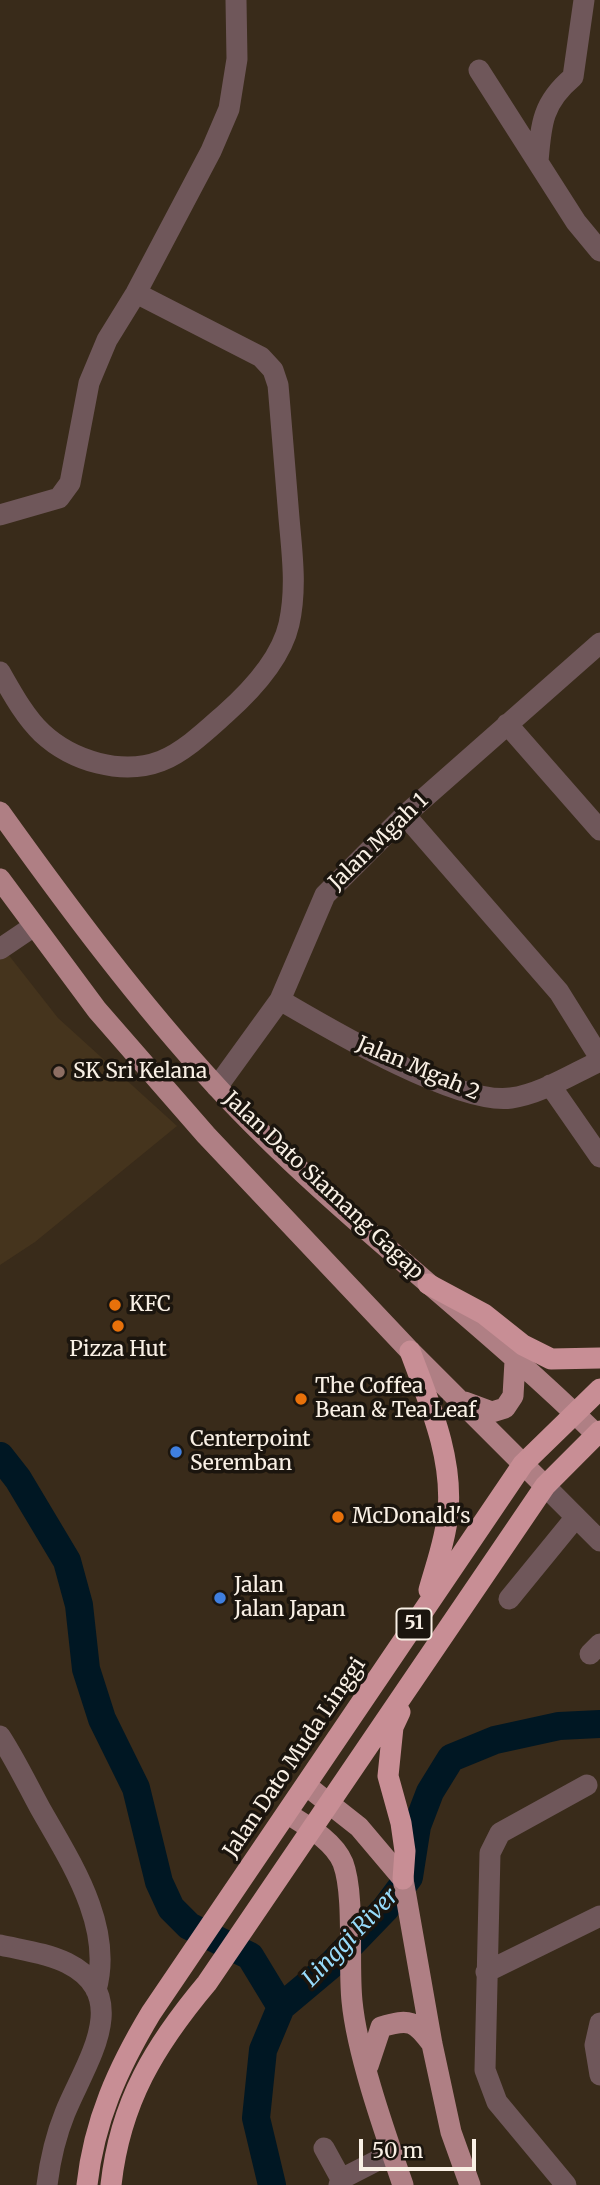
<!DOCTYPE html>
<html>
<head>
<meta charset="utf-8">
<style>
	body { margin:0 }
	#map { position:relative; width:600px; height:2185px; overflow:hidden; background:#392b1a; font-family:Merriweather,serif }
	canvas { display:block }
	.scale { position:absolute; left:359px; top:2139px; width:117px; height:32px; box-sizing:border-box; border:4px solid #f9f0e5; border-top:0; padding-left:9px; font-size:21px; line-height:24px; white-space:nowrap; color:#f9f0e5; -webkit-text-stroke:5px #1b150e; paint-order:stroke }
</style>
</head>
<body>
<div id="map">
<canvas width="600" height="2185"></canvas>
<div class="scale">50 m</div>
</div>
<script>
const g = document.querySelector('canvas').getContext('2d');
g.lineJoin = 'round';
function paint(path, color) {
  g.fillStyle = color;
  g.fill(path, 'evenodd');
}
function stroke(path, color, width, dash) {
  g.strokeStyle = color;
  g.lineWidth = width;
  g.lineCap = dash ? 'butt' : 'round';
  g.setLineDash(dash || []);
  g.stroke(path);
}
function label(font, color, halo, rows, align = 'center') {
  g.font = font + ' Merriweather,serif';
  g.lineWidth = 7;
  g.setLineDash([]);
  g.textBaseline = 'middle';
  g.strokeStyle = halo;
  g.fillStyle = color;
  for (const [text, x, y, turn = 0] of rows) {
    g.save();
    g.translate(x, y);
    g.rotate((+turn || 0) * Math.PI / 180);
    g.textAlign = isNaN(turn) ? turn : align;
    if (halo) g.strokeText(text, 0, 0);
    g.fillText(text, 0, 0);
    g.restore();
  }
}
const built = new Path2D(`
	M 0,944 L 58,1018 L 177,1126 L 35,1242 L 0,1265 Z`);
const river = new Path2D(`
	M 0,1456 L 18,1479 L 67,1561 L 79,1605 L 86,1669 L 102,1719 L 136,1788 L 159,1882 L 171,1908 L 189,1926 L 250,1956 L 281,2007
	M 272,2185 L 256,2118 L 263,2050 L 281,2007 L 331,1965 L 385,1909 L 409,1877 L 417,1826 L 430,1792 L 451,1758 L 495,1740 L 559,1726 L 600,1724`);
const minor = new Path2D(`
	M 479,70 L 576,222 L 600,251
	M 538,162 C 541,124 542,103 573,77 L 584,0
	M 0,515 L 59,498 L 70,483 L 89,383 L 107,340 L 136,293 L 211,151 L 229,109 L 237,59 L 236,0
	M 0,672 C 12,693 25,717 42,733 C 72,761 122,776 161,761 C 184,752 207,730 225,714 C 252,690 281,659 289,624 C 297,588 292,553 289,518 C 285,473 282,429 278,385 L 273,370 L 261,357 L 136,293
	M 507,724 L 600,830
	M 405,815 L 559,992 L 600,1058
	M 0,949 L 34,926
	M 280,1000 C 328,1028 459,1106 511,1098 C 541,1094 572,1074 600,1061
	M 550,1085 L 600,1157
	M 217,1087 L 280,1000 L 325,895 L 405,815 L 600,643
	M 545,1486 L 600,1541
	M 509,1599 L 576,1517
	M 590,1654 L 600,1644
	M 0,1736 C 15,1759 27,1784 40,1808 C 70,1861 114,1926 96,1990
	M 0,1945 C 22,1950 47,1953 67,1963 C 135,1997 84,2065 65,2113 C 56,2135 50,2161 47,2185
	M 486,1972 L 600,1916
	M 600,2023 L 595,2045 L 600,2075
	M 324,2148 L 341,2179
	M 339,2185 L 341,2179 L 392,2153
	M 566,2185 L 497,2102 L 485,2070 L 490,1853 L 500,1833 L 587,1785`);
const major = new Path2D(`
	M 0,812 C 68,907 138,1001 217,1087 C 333,1213 474,1314 596,1434
	M 0,879 L 97,1010 L 206,1135 L 410,1351 L 545,1486
	M 465,1402 L 492,1412 L 505,1408 L 513,1396 L 515,1361
	M 307,1786 L 359,1827 L 403,1879 L 432,2044 L 451,2132 L 470,2185
	M 288,1814 C 307,1826 334,1841 343,1863 C 355,1895 348,1963 352,2001 C 357,2054 385,2133 403,2185
	M 368,2066 L 381,2027 C 410,2018 415,2021 432,2044`);
const highway = new Path2D(`
	M 428,1284 L 484,1314 L 523,1345 L 551,1359 L 600,1358
	M 410,1351 C 429,1403 453,1456 448,1512 C 446,1538 436,1565 429,1590
	M 400,1712 L 393,1727 L 388,1776 L 401,1823 L 405,1851 L 403,1879
	M 87,2185 C 94,2121 118,2068 151,2013 L 523,1464 L 600,1389
	M 111,2185 C 120,2102 155,2045 207,1983 L 545,1486 L 600,1431`);
const markers = [
	[59,1072,7,"#8d6e63"],
	[115,1305,7,"#e8710a"],
	[118,1326,7,"#e8710a"],
	[301,1399,7,"#e8710a"],
	[176,1452,7,"#3f7fe0"],
	[338,1517,7,"#e8710a"],
	[220,1598,7,"#3f7fe0"]
];
const shields = [
	[414,1624,35]
];
const shieldNames = [
	["51",414,1624]
];
const streetNames = [
	["Jalan Mgah 1",379,842,-44],
	["Jalan Mgah 2",418,1069,23],
	["Jalan Dato Siamang Gagap",323,1186,43],
	["Jalan Dato Muda Linggi",295,1758,-56]
];
const poiNames = [
	["SK Sri Kelana",73,1072],
	["KFC",129,1305],
	["Pizza Hut",118,1350,"center"],
	["The Coffea",315,1387],
	["Bean & Tea Leaf",315,1411],
	["Centerpoint",190,1440],
	["Seremban",190,1464],
	["McDonald's",352,1517],
	["Jalan",234,1586],
	["Jalan Japan",234,1610]
];
const waterNames = [
	["Linggi River",351,1938,-46]
];
paint(built, '#45341d');
stroke(river, '#001723', 28);
stroke(minor, '#6f575a', 21);
stroke(major, '#af7f84', 21);
stroke(highway, '#c88e95', 21);
for (const [x, y, r, color] of markers) {
  const dot = new Path2D();
  dot.arc(x, y, r, 0, 2 * Math.PI);
  g.fillStyle = color;
  g.fill(dot);
  stroke(dot, '#1b150e', 2.5);
}
for (const [x, y, w] of shields) {
  const box = new Path2D();
  box.roundRect(x - w / 2, y - 15.5, w, 31, 5);
  g.fillStyle = '#1b150e';
  g.fill(box);
  stroke(box, '#f9f0e5', 2);
}
label('bold 19px', '#f9f0e5', null, shieldNames);
label('21px', '#f9f0e5', '#1b150e', streetNames);
label('21px', '#f9f0e5', '#1b150e', poiNames, 'left');
label('italic 23px', '#97dbfa', '#1b150e', waterNames);
</script>
</body>
</html>
